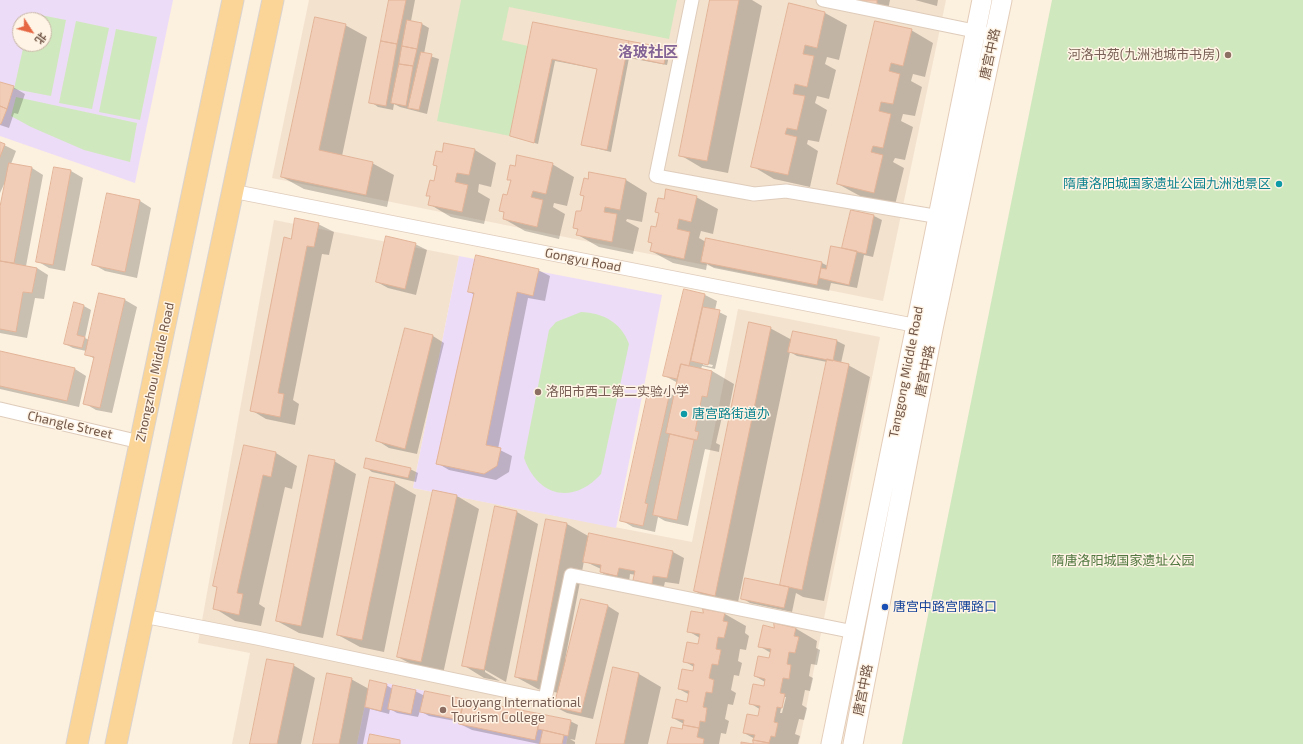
<!DOCTYPE html>
<html>
<head>
<meta charset="utf-8">
<style>
	body { margin:0 }
	#map { position:relative; width:1303px; height:744px; overflow:hidden; background:#fcf0df; font-family:"Exo 2","Noto Sans SC",sans-serif }
	canvas { display:block }
	.north { position:absolute; left:12px; top:12px; width:40px; height:40px; box-sizing:border-box; background:#fff4e5; border:1px solid #c6b5a6; border-radius:50%; rotate:126deg; font-size:11px; font-weight:700; line-height:16px; text-align:center; color:#715647 }
	.north::after { content:''; display:block; margin:auto; width:14px; height:18px; background:#e56744; clip-path:polygon(50% 0,100% 100%,50% 72%,0 100%) }
</style>
</head>
<body>
<div id="map">
<canvas width="1303" height="744"></canvas>
<div class="north">北</div>
</div>
<script>
const g = document.querySelector('canvas').getContext('2d');
g.lineJoin = 'round';
function paint(path, color) {
  g.fillStyle = color;
  g.fill(path, 'evenodd');
}
function stroke(path, color, width, dash) {
  g.strokeStyle = color;
  g.lineWidth = width;
  g.lineCap = dash ? 'butt' : 'round';
  g.setLineDash(dash || []);
  g.stroke(path);
}
function label(font, color, halo, rows, align = 'center') {
  g.font = font + ' "Exo 2","Noto Sans SC",sans-serif';
  g.lineWidth = 3;
  g.setLineDash([]);
  g.textBaseline = 'middle';
  g.strokeStyle = halo;
  g.fillStyle = color;
  for (const [text, x, y, turn = 0] of rows) {
    g.save();
    g.translate(x, y);
    g.rotate((+turn || 0) * Math.PI / 180);
    g.textAlign = isNaN(turn) ? turn : align;
    if (halo) g.strokeText(text, 0, 0);
    g.fillText(text, 0, 0);
    g.restore();
  }
}
const residential = new Path2D(`
	M 309,0 L 946,0 L 883,301 L 272,178 Z
	M 274,220 L 459,256 L 413,488 L 692,542 L 738,309 L 880,337 L 799,744 L 566,744 L 571,720 L 370,680 L 357,744 L 232,744 L 250,653 L 198,643 Z`);
const education = new Path2D(`
	M 0,0 L 173,0 L 135,183 L 0,136 ZM 20,20 L 44,20 L 44,44 L 20,44 Z
	M 459,256 L 662,295 L 616,528 L 413,488 Z
	M 370,680 L 571,720 L 566,744 L 357,744 Z`);
const green = new Path2D(`
	M 461,0 L 677,0 L 669,39 L 509,7 L 502,40 L 528,46 L 510,136 L 437,121 Z
	M 1052,0 L 1303,0 L 1303,744 L 902,744 Z
	M 30,13 L 66,20 L 51,96 L 14,89 L 24,44 L 44,44 L 44,20 L 29,20 Z
	M 76,21 L 109,28 L 92,109 L 59,103 Z
	M 116,29 L 157,37 L 140,120 L 99,112 Z
	M 16,97 L 137,123 L 130,162 L 84,150 L 31,127 L 11,116 Z
	M 581,312 C 603,313 621,322 629,344 L 601,474 C 573,505 538,497 524,458 L 549,330 L 556,322 Z`);
const shadow = new Path2D(`
	M 390,0 L 415,0 L 411,21 L 422,24 L 429,28 L 424,54 L 439,59 L 427,114 L 400,107 L 394,104 L 393,110 L 378,107 L 371,102 Z
	M 711,0 L 752,0 L 762,6 L 728,173 L 702,168 L 680,155 Z
	M 845,0 L 890,0 L 888,10 Z
	M 915,0 L 938,0 L 937,6 Z
	M 790,5 L 825,13 L 847,25 L 839,60 L 827,57 L 825,64 L 836,70 L 829,99 L 817,96 L 815,103 L 827,110 L 819,142 L 808,140 L 807,144 L 818,151 L 810,187 L 774,179 L 752,166 Z
	M 876,22 L 911,30 L 933,43 L 925,77 L 913,74 L 911,81 L 922,87 L 915,116 L 903,114 L 901,121 L 913,127 L 905,160 L 895,158 L 893,162 L 904,168 L 895,205 L 860,196 L 838,184 Z
	M 534,23 L 670,51 L 667,65 L 629,58 L 611,152 L 582,145 L 597,69 L 555,61 L 538,144 L 514,137 Z
	M 345,25 L 367,37 L 342,156 L 372,163 L 394,175 L 387,207 L 304,189 L 282,177 Z
	M 0,83 L 13,87 L 25,94 L 18,114 L 14,113 L 9,128 L 0,125 Z
	M 0,143 L 16,151 L 11,164 L 32,168 L 43,175 L 26,266 L 37,268 L 48,275 L 44,299 L 35,298 L 27,338 L 0,333 L 0,213 L 6,180 L 0,193 Z
	M 475,150 L 496,163 L 491,187 L 479,184 L 478,192 L 490,199 L 484,224 L 451,217 L 429,204 L 431,197 L 427,195 L 435,182 L 438,167 L 434,165 L 442,153 Z
	M 552,164 L 574,177 L 567,206 L 554,203 L 553,207 L 565,214 L 559,239 L 525,231 L 504,219 L 505,213 L 500,210 L 508,197 L 512,181 L 508,179 L 516,167 Z
	M 55,168 L 71,171 L 83,178 L 65,271 L 49,268 L 37,261 Z
	M 626,180 L 647,193 L 642,222 L 627,219 L 626,221 L 639,228 L 633,254 L 599,247 L 578,235 L 578,230 L 574,227 L 582,213 L 585,197 L 582,195 Z
	M 696,197 L 718,209 L 713,234 L 701,231 L 699,238 L 706,242 L 707,239 L 822,263 L 828,266 L 843,249 L 851,211 L 874,216 L 882,220 L 873,257 L 864,255 L 857,288 L 831,283 L 829,291 L 714,268 L 707,264 L 706,270 L 673,263 L 651,251 L 653,244 L 649,242 L 657,228 L 664,200 Z
	M 140,201 L 151,208 L 137,278 L 105,271 L 93,264 Z
	M 318,224 L 334,232 L 329,255 L 322,254 L 293,400 L 299,404 L 295,425 L 266,419 L 251,410 L 292,240 Z
	M 415,244 L 427,250 L 416,295 L 388,288 L 377,282 Z
	M 538,270 L 550,276 L 545,301 L 528,298 L 498,449 L 512,456 L 509,472 L 496,480 L 449,470 L 437,463 L 474,295 L 469,291 Z
	M 684,290 L 705,295 L 717,301 L 715,310 L 727,316 L 715,369 L 702,366 L 701,369 L 712,371 L 734,384 L 729,409 L 724,408 L 716,443 L 720,445 L 719,452 L 705,449 L 688,526 L 665,521 L 658,517 L 655,532 L 633,527 L 621,520 L 669,393 L 675,396 L 678,383 L 665,376 ZM 703,363 L 713,365 L 712,367 L 703,365 Z
	M 99,295 L 125,300 L 137,307 L 112,413 L 96,410 L 84,403 L 95,359 L 86,354 L 86,351 L 73,348 L 65,344 L 84,306 L 91,310 L 85,338 L 89,340 Z
	M 770,328 L 792,340 L 793,332 L 837,341 L 845,345 L 841,363 L 848,365 L 870,377 L 824,601 L 803,597 L 796,593 L 792,612 L 750,603 L 742,598 L 785,586 L 781,585 L 827,362 L 797,356 L 790,352 L 737,607 L 717,603 L 695,591 Z
	M 405,329 L 433,336 L 444,343 L 417,454 L 389,448 L 378,441 Z
	M 0,352 L 75,369 L 86,376 L 79,407 L 0,389 Z
	M 245,446 L 276,453 L 297,466 L 292,489 L 285,487 L 259,604 L 265,608 L 261,626 L 235,621 L 214,608 L 218,588 L 214,585 Z
	M 334,461 L 356,474 L 323,638 L 299,633 L 277,621 Z
	M 365,467 L 410,469 L 418,473 L 416,482 L 372,472 Z
	M 395,483 L 416,495 L 384,652 L 360,647 L 338,635 Z
	M 434,491 L 457,496 L 479,509 L 443,674 L 420,669 L 398,657 Z
	M 517,512 L 538,524 L 506,682 L 485,670 L 485,672 L 500,681 L 484,678 L 463,665 Z
	M 547,520 L 567,524 L 590,537 L 673,552 L 684,558 L 679,584 L 665,582 L 663,590 L 646,586 L 635,580 L 636,575 L 630,574 L 629,582 L 612,579 L 601,572 L 601,569 L 584,561 L 565,660 L 567,660 L 608,606 L 619,613 L 593,719 L 567,713 L 555,707 L 559,693 L 538,689 L 516,677 Z
	M 704,614 L 725,614 L 746,626 L 745,633 L 749,636 L 746,650 L 740,649 L 738,661 L 742,663 L 739,676 L 734,675 L 731,690 L 736,693 L 733,705 L 728,704 L 725,719 L 729,721 L 726,734 L 721,733 L 719,744 L 668,744 L 683,730 L 684,724 L 673,718 L 688,703 L 690,695 L 679,689 L 693,672 L 694,667 L 684,661 L 699,645 L 700,638 L 688,631 Z
	M 795,628 L 817,641 L 816,648 L 820,650 L 817,665 L 811,664 L 809,676 L 813,678 L 810,691 L 805,690 L 802,705 L 807,708 L 804,720 L 799,719 L 795,734 L 800,736 L 798,744 L 754,744 L 755,739 L 744,733 L 759,718 L 761,710 L 750,703 L 764,687 L 765,682 L 755,676 L 770,660 L 771,653 L 759,646 L 774,629 ZM 784,697 L 786,697 L 782,713 L 780,713 Z
	M 293,665 L 315,678 L 301,744 L 251,744 Z
	M 614,668 L 639,674 L 661,687 L 648,744 L 597,744 Z
	M 351,679 L 369,689 L 386,685 L 393,689 L 415,691 L 425,696 L 570,721 L 578,725 L 575,740 L 570,739 L 575,742 L 575,744 L 539,744 L 472,730 L 460,724 L 460,722 L 429,716 L 420,711 L 418,717 L 397,713 L 390,709 L 389,714 L 370,709 L 363,744 L 314,744 Z`);
const building = new Path2D(`
	M 389,0 L 406,0 L 397,44 L 381,41 Z
	M 710,0 L 739,0 L 707,161 L 679,156 Z
	M 859,0 L 877,0 L 877,4 Z
	M 789,3 L 825,12 L 817,48 L 805,45 L 803,54 L 814,56 L 807,87 L 795,84 L 793,94 L 805,96 L 797,130 L 787,128 L 785,134 L 797,137 L 788,175 L 751,167 Z
	M 315,17 L 346,24 L 319,150 L 373,162 L 366,195 L 281,177 Z
	M 407,20 L 422,23 L 417,49 L 402,46 Z
	M 875,21 L 912,29 L 903,66 L 891,63 L 889,71 L 900,74 L 893,104 L 881,102 L 879,111 L 891,114 L 883,148 L 873,146 L 871,152 L 883,155 L 874,193 L 837,184 Z
	M 533,22 L 629,41 L 607,150 L 581,145 L 597,69 L 552,59 L 534,143 L 510,136 Z
	M 381,41 L 397,44 L 386,106 L 369,103 Z
	M 629,41 L 667,48 L 664,64 L 626,56 Z
	M 402,46 L 417,49 L 413,66 L 399,64 Z
	M 421,52 L 432,54 L 419,110 L 408,108 Z
	M 399,64 L 413,66 L 406,106 L 391,103 Z
	M 0,82 L 14,86 L 7,109 L 0,106 Z
	M 0,106 L 7,109 L 1,124 L 0,124 Z
	M 0,142 L 5,144 L 0,157 Z
	M 444,143 L 475,149 L 469,175 L 457,173 L 455,182 L 468,185 L 462,212 L 428,205 L 430,196 L 426,196 L 430,180 L 434,181 L 437,166 L 433,165 L 436,151 L 442,152 Z
	M 517,155 L 553,163 L 546,194 L 533,191 L 531,197 L 543,200 L 537,227 L 503,219 L 504,212 L 499,211 L 503,194 L 507,195 L 511,180 L 507,180 L 510,165 L 515,166 Z
	M 9,163 L 32,167 L 14,263 L 0,261 L 0,207 Z
	M 54,167 L 71,170 L 53,265 L 36,262 Z
	M 589,172 L 626,179 L 620,210 L 605,207 L 604,212 L 617,214 L 612,242 L 576,235 L 578,229 L 573,228 L 576,211 L 581,211 L 584,196 L 580,195 L 584,178 L 588,179 Z
	M 666,189 L 697,196 L 691,222 L 679,219 L 677,229 L 690,232 L 684,259 L 650,251 L 652,243 L 648,242 L 651,226 L 656,227 L 659,213 L 655,212 L 658,198 L 664,199 Z
	M 107,193 L 140,200 L 125,272 L 92,265 Z
	M 851,210 L 874,215 L 866,254 L 842,248 Z
	M 295,218 L 319,223 L 314,247 L 307,246 L 278,393 L 284,394 L 280,417 L 250,411 L 284,237 L 291,239 Z
	M 386,236 L 416,243 L 405,289 L 376,282 Z
	M 706,238 L 822,262 L 817,285 L 701,262 Z
	M 831,246 L 857,251 L 849,285 L 819,278 L 821,268 L 826,269 Z
	M 476,255 L 539,269 L 533,296 L 517,292 L 486,445 L 501,448 L 497,466 L 484,474 L 436,464 L 474,293 L 468,292 Z
	M 0,261 L 37,268 L 32,293 L 23,292 L 16,332 L 0,329 Z
	M 684,289 L 705,294 L 689,366 L 681,364 L 677,379 L 663,376 Z
	M 99,293 L 125,299 L 100,408 L 83,404 L 94,357 L 85,355 Z
	M 74,302 L 84,305 L 77,335 L 85,337 L 82,348 L 64,344 Z
	M 703,307 L 720,310 L 708,365 L 691,361 Z
	M 749,322 L 771,327 L 715,596 L 694,591 Z
	M 405,328 L 433,335 L 405,449 L 376,441 Z
	M 793,331 L 837,340 L 833,361 L 788,352 Z
	M 0,351 L 75,368 L 67,401 L 0,386 Z
	M 827,359 L 849,364 L 802,590 L 780,585 Z
	M 681,364 L 712,371 L 707,397 L 702,396 L 695,431 L 699,432 L 697,440 L 666,433 Z
	M 649,388 L 670,392 L 645,503 L 648,504 L 643,526 L 620,521 Z
	M 670,434 L 694,440 L 677,520 L 653,515 Z
	M 244,445 L 276,452 L 271,477 L 263,475 L 237,593 L 243,594 L 239,615 L 213,609 L 217,587 L 213,586 Z
	M 309,455 L 335,460 L 301,626 L 276,621 Z
	M 366,458 L 411,468 L 408,478 L 364,468 Z
	M 370,477 L 395,482 L 362,640 L 337,635 Z
	M 433,490 L 457,495 L 421,662 L 397,657 Z
	M 495,506 L 517,511 L 484,670 L 462,666 Z
	M 546,519 L 567,523 L 537,681 L 515,677 Z
	M 589,533 L 673,551 L 667,578 L 653,576 L 652,584 L 633,580 L 635,571 L 619,568 L 617,576 L 600,572 L 601,565 L 583,562 Z
	M 745,578 L 789,587 L 784,608 L 741,599 Z
	M 581,599 L 608,605 L 581,713 L 554,707 Z
	M 703,609 L 725,613 L 723,621 L 728,622 L 724,638 L 718,637 L 716,649 L 721,650 L 718,665 L 712,664 L 709,678 L 714,680 L 712,693 L 706,692 L 703,707 L 707,708 L 705,722 L 700,721 L 699,728 L 683,725 L 684,720 L 672,718 L 676,699 L 687,702 L 689,691 L 678,689 L 682,669 L 693,671 L 694,664 L 683,662 L 687,642 L 698,644 L 700,634 L 687,632 L 691,611 L 703,613 Z
	M 774,623 L 796,628 L 794,636 L 799,637 L 795,653 L 789,652 L 787,664 L 791,665 L 789,679 L 783,678 L 780,693 L 785,694 L 782,708 L 777,707 L 774,722 L 778,723 L 775,737 L 771,736 L 769,743 L 753,740 L 755,735 L 743,733 L 747,714 L 758,716 L 760,706 L 749,704 L 753,684 L 764,686 L 765,679 L 754,676 L 758,656 L 769,658 L 771,649 L 758,647 L 763,625 L 774,628 Z
	M 267,659 L 294,664 L 277,744 L 250,744 Z
	M 613,667 L 639,673 L 624,744 L 596,744 Z
	M 327,673 L 352,678 L 339,744 L 313,744 Z
	M 370,680 L 387,684 L 381,711 L 365,707 Z
	M 393,685 L 416,690 L 411,714 L 388,709 Z
	M 425,691 L 464,699 L 460,720 L 420,712 Z
	M 464,699 L 541,714 L 535,740 L 459,724 Z
	M 541,714 L 571,720 L 568,736 L 538,729 Z
	M 683,725 L 699,728 L 697,737 L 704,739 L 703,744 L 667,744 L 671,727 L 682,729 Z
	M 543,730 L 564,735 L 562,744 L 540,744 Z
	M 370,734 L 400,740 L 400,744 L 368,744 Z
	M 753,740 L 769,743 L 769,744 L 741,744 L 741,742 L 753,744 Z`);
const street = new Path2D(`
	M 692,0 L 656,176 L 754,194 L 786,191 L 946,218
	M 823,0 L 984,33
	M 232,191 L 923,327
	M 0,409 L 140,442
	M 143,616 L 257,638 L 545,699 L 571,575 L 854,632`);
const secondary = new Path2D(`
	M 831,744 L 982,0
	M 853,744 L 933,329 L 1002,0`);
const primary = new Path2D(`
	M 77,744 L 233,0
	M 116,744 L 273,0`);
const markers = [
	[1228,55,4,"#8d6e63"],
	[1279,184,4,"#0f9aa8"],
	[538,392,4,"#8d6e63"],
	[684,414,4,"#0f9aa8"],
	[885,607,4,"#1a4fb4"],
	[443,710,4,"#8d6e63"]
];
const streetNames = [
	["唐宫中路",990,54,-78],
	["Gongyu Road",583,260,11],
	["唐宫中路",925,371,-79],
	["Zhongzhou Middle Road",155,372,-78],
	["Tanggong Middle Road",906,372,-79],
	["Changle Street",70,425,13],
	["唐宫中路",863,690,-79]
];
const educationNames = [
	["河洛书苑(九洲池城市书房)",1220,55,"right"],
	["洛阳市西工第二实验小学",546,392],
	["Luoyang International",451,703],
	["Tourism College",451,718]
];
const cultureNames = [
	["隋唐洛阳城国家遗址公园九洲池景区",1271,184],
	["唐宫路街道办",692,414,"left"]
];
const parkNames = [
	["隋唐洛阳城国家遗址公园",1123,561]
];
const transitNames = [
	["唐宫中路宫隅路口",893,607]
];
const quarterNames = [
	["洛玻社区",648,52]
];
paint(residential, '#f3e2ce');
paint(education, '#eddcf7');
paint(green, '#d0e8be');
paint(shadow, '#0003');
paint(building, '#f1cdb7');
stroke(building, '#e3b498', 1);
stroke(street, '#dfccbb', 15);
stroke(secondary, '#e4cdb9', 21);
stroke(primary, '#dad3cf', 23);
stroke(street, '#fff', 13);
stroke(secondary, '#fff', 19);
stroke(primary, '#fad597', 21);
for (const [x, y, r, color] of markers) {
  const dot = new Path2D();
  dot.arc(x, y, r, 0, 2 * Math.PI);
  g.fillStyle = color;
  g.fill(dot);
  stroke(dot, '#fff4e5', 1.5);
}
label('13px', '#715647', '#fff4e5', streetNames);
label('13px', '#785e54', '#fff4e5', educationNames, 'left');
label('13px', '#0d838f', '#fff4e5', cultureNames, 'right');
label('13px', '#517840', '#fff4e5', parkNames);
label('13px', '#164399', '#fff4e5', transitNames, 'left');
label('bold 15px', '#836395', '#fff4e5', quarterNames);
</script>
</body>
</html>
